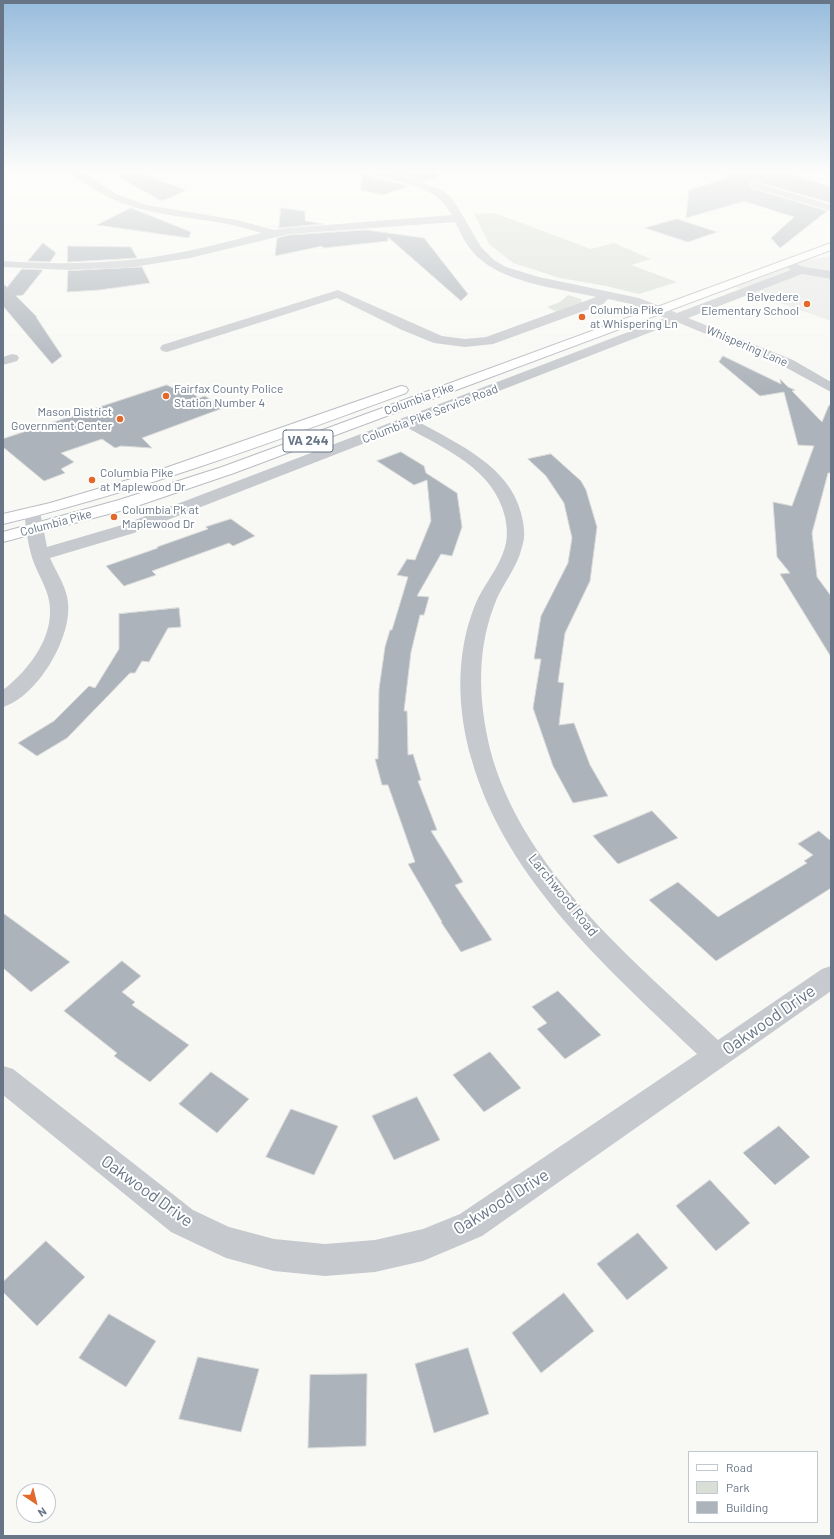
<!DOCTYPE html>
<html>
<head>
<meta charset="utf-8">
<style>
	body { margin:0 }
	#map { position:relative; width:834px; height:1539px; overflow:hidden; background:#f8f8f5; font-family:Barlow,sans-serif }
	canvas { display:block }
	.frame { position:absolute; inset:0; border:4px solid #677586; pointer-events:none }
	.legend { position:absolute; left:688px; top:1451px; width:130px; height:72px; box-sizing:border-box; background:#fff; border:1px solid #c2c8cf; margin:0; padding:5px 7px; list-style:none; font-size:12px; color:#677586 }
	.legend li { display:flex; align-items:center; gap:8px; height:20px }
	.legend b { width:20px; border:1px solid #c2c8cf }
	.north { position:absolute; left:16px; top:1483px; width:40px; height:40px; box-sizing:border-box; background:#fff; border:1px solid #c2c8cf; border-radius:50%; rotate:145deg; font-size:11px; font-weight:700; line-height:16px; text-align:center; color:#677586 }
	.north::after { content:''; display:block; margin:auto; width:14px; height:18px; background:#e2682b; clip-path:polygon(50% 0,100% 100%,50% 72%,0 100%) }
</style>
</head>
<body>
<div id="map">
<canvas width="834" height="1539"></canvas>
<div class="frame"></div>
<ul class="legend">
<li><b style="height:5px;background:#fff"></b>Road</li>
<li><b style="height:11px;background:#d9dfd6"></b>Park</li>
<li><b style="height:11px;background:#acb3ba"></b>Building</li>
</ul>
<div class="north">N</div>
</div>
<script>
const g = document.querySelector('canvas').getContext('2d');
g.lineJoin = 'round';
function paint(path, color) {
  g.fillStyle = color;
  g.fill(path, 'evenodd');
}
function stroke(path, color, width, dash) {
  g.strokeStyle = color;
  g.lineWidth = width;
  g.lineCap = dash ? 'butt' : 'round';
  g.setLineDash(dash || []);
  g.stroke(path);
}
function label(font, color, halo, rows, align = 'center') {
  g.font = font + ' Barlow,sans-serif';
  g.lineWidth = 4;
  g.setLineDash([]);
  g.textBaseline = 'middle';
  g.strokeStyle = halo;
  g.fillStyle = color;
  for (const [text, x, y, turn = 0] of rows) {
    g.save();
    g.translate(x, y);
    g.rotate((+turn || 0) * Math.PI / 180);
    g.textAlign = isNaN(turn) ? turn : align;
    if (halo) g.strokeText(text, 0, 0);
    g.fillText(text, 0, 0);
    g.restore();
  }
}
const built = new Path2D(`
	M 831,256 L 831,321 L 735,287 L 807,260 Z`);
const green = new Path2D(`
	M 495,213 L 591,249 L 614,243 L 651,259 L 631,265 L 677,282 L 639,294 L 606,286 L 560,278 L 513,263 L 489,244 L 474,214 Z
	M 568,295 L 581,299 L 582,304 L 559,313 L 547,307 L 560,302 Z`);
const building = new Path2D(`
	M 122,172 L 137,172 L 186,190 L 165,200 L 160,200 L 120,178 Z
	M 363,172 L 375,178 L 409,186 L 383,195 L 361,190 Z
	M 392,172 L 438,172 L 438,176 L 423,181 Z
	M 725,172 L 784,172 L 831,187 L 831,203 L 755,181 L 750,182 L 749,186 L 751,188 L 827,211 L 780,248 L 771,238 L 794,217 L 744,201 L 686,218 L 689,190 L 727,178 Z
	M 131,208 L 191,232 L 189,238 L 97,225 Z
	M 281,208 L 305,211 L 305,221 L 323,224 L 279,228 Z
	M 677,219 L 717,232 L 688,242 L 645,228 Z
	M 366,230 L 424,238 L 468,294 L 461,301 L 388,237 L 388,241 L 323,248 L 322,246 L 275,256 L 277,238 L 289,235 Z
	M 43,243 L 56,253 L 50,262 L 28,261 Z
	M 68,246 L 131,247 L 137,258 L 68,262 Z
	M 142,267 L 150,283 L 99,290 L 67,292 L 68,271 Z
	M 22,269 L 43,270 L 23,295 L 16,296 L 37,317 L 36,317 L 62,356 L 52,364 L 3,306 L 3,284 L 7,287 Z
	M 723,356 L 781,384 L 780,379 L 788,387 L 795,390 L 792,391 L 822,422 L 829,405 L 831,406 L 831,473 L 828,473 L 812,533 L 817,577 L 831,596 L 831,657 L 780,574 L 790,573 L 777,557 L 773,502 L 792,506 L 814,446 L 798,445 L 784,392 L 760,396 L 719,362 Z
	M 167,385 L 175,389 L 182,386 L 199,398 L 205,396 L 223,408 L 142,438 L 152,448 L 121,446 L 115,448 L 102,439 L 61,453 L 74,462 L 61,469 L 65,473 L 44,481 L 3,447 L 3,439 Z
	M 401,452 L 424,466 L 426,473 L 457,493 L 462,527 L 452,556 L 441,554 L 417,596 L 429,597 L 424,615 L 420,615 L 411,652 L 404,711 L 407,711 L 408,755 L 413,754 L 421,780 L 418,781 L 437,830 L 431,831 L 463,882 L 455,885 L 492,940 L 461,952 L 441,922 L 442,922 L 408,864 L 415,862 L 388,785 L 382,785 L 375,759 L 378,759 L 379,689 L 385,647 L 390,630 L 392,630 L 408,577 L 397,575 L 407,559 L 415,560 L 431,521 L 427,480 L 414,485 L 377,461 Z
	M 551,454 L 581,481 L 586,490 L 597,527 L 590,581 L 565,633 L 558,682 L 564,683 L 559,725 L 574,723 L 590,765 L 608,796 L 573,803 L 553,766 L 533,708 L 541,659 L 534,659 L 541,616 L 568,563 L 572,538 L 564,503 L 546,476 L 528,459 Z
	M 231,519 L 255,536 L 233,546 L 229,543 L 152,571 L 156,575 L 124,586 L 106,566 L 158,548 L 157,547 L 208,529 L 206,527 Z
	M 179,608 L 181,627 L 168,628 L 149,662 L 142,661 L 135,673 L 130,673 L 67,738 L 37,756 L 18,743 L 54,721 L 89,686 L 95,688 L 119,649 L 119,614 Z
	M 652,811 L 678,838 L 618,864 L 593,836 Z
	M 819,831 L 831,841 L 831,888 L 716,961 L 649,900 L 678,882 L 718,917 L 807,863 L 804,861 L 813,855 L 798,844 Z
	M 3,913 L 70,962 L 31,992 L 3,968 Z
	M 122,961 L 141,976 L 122,992 L 135,1002 L 132,1005 L 189,1045 L 150,1082 L 114,1056 L 117,1053 L 64,1011 Z
	M 558,991 L 601,1035 L 565,1059 L 537,1029 L 547,1023 L 532,1007 Z
	M 490,1052 L 521,1088 L 484,1112 L 453,1075 Z
	M 211,1072 L 249,1099 L 217,1133 L 179,1104 Z
	M 417,1097 L 440,1140 L 394,1160 L 372,1116 Z
	M 291,1109 L 338,1126 L 314,1175 L 266,1157 Z
	M 779,1126 L 810,1157 L 775,1185 L 743,1153 Z
	M 710,1180 L 750,1223 L 716,1251 L 676,1206 Z
	M 638,1233 L 668,1268 L 627,1300 L 597,1264 Z
	M 46,1241 L 85,1277 L 37,1326 L 3,1292 L 3,1282 Z
	M 564,1293 L 594,1331 L 541,1373 L 512,1333 Z
	M 109,1314 L 156,1341 L 126,1387 L 79,1358 Z
	M 468,1348 L 489,1414 L 434,1433 L 415,1364 Z
	M 198,1357 L 259,1369 L 241,1432 L 179,1419 Z
	M 367,1374 L 366,1446 L 308,1448 L 310,1375 Z`);
const minor = new Path2D(`
	M 71,172 L 83,172 L 116,194 L 146,205 L 237,220 L 274,230 L 289,228 L 452,215 C 437,188 413,185 385,178 C 379,177 372,176 367,172 L 385,172 L 419,181 L 443,191 L 451,197 L 457,206 L 481,247 L 494,260 L 506,267 L 539,277 L 639,298 L 677,313 L 791,270 L 780,263 L 782,261 L 786,260 L 804,267 L 831,271 L 831,279 L 802,274 L 688,318 L 793,360 L 831,382 L 831,392 L 783,366 L 677,322 L 419,422 C 458,444 509,466 521,513 C 524,525 526,536 522,547 C 517,569 501,585 494,606 C 475,655 479,710 493,760 C 528,874 634,961 718,1040 L 822,969 L 831,966 L 831,991 L 482,1236 L 423,1261 L 375,1272 L 325,1276 L 274,1271 L 226,1258 L 171,1232 L 3,1095 L 3,1066 L 13,1069 L 193,1210 L 229,1227 L 274,1239 L 325,1244 L 375,1240 L 423,1229 L 460,1214 L 697,1054 C 610,970 507,882 472,761 C 457,710 455,655 475,605 C 483,585 499,569 505,547 C 508,537 507,527 505,517 C 494,469 445,449 406,427 L 134,533 L 50,558 C 56,572 67,587 68,603 C 72,638 37,697 3,707 L 3,690 C 30,669 58,633 48,596 C 44,582 35,569 31,554 C 27,540 26,526 24,512 L 26,508 L 32,507 L 38,508 L 40,512 L 47,547 L 122,525 L 665,318 L 631,304 L 608,299 L 603,304 L 493,344 L 465,347 L 434,343 L 402,330 L 337,298 L 167,352 L 162,351 L 160,348 L 162,345 L 338,290 L 442,336 L 465,339 L 486,337 L 596,297 C 558,288 498,283 472,251 C 465,243 460,231 455,222 L 289,234 L 190,258 L 133,267 L 68,270 L 3,267 L 3,261 C 61,265 120,264 177,253 C 205,248 233,240 261,233 C 205,213 142,222 91,187 C 84,183 76,178 71,172 Z
	M 819,172 L 831,172 L 831,177 L 821,174 Z
	M 755,182 L 831,205 L 831,211 L 751,187 L 750,185 L 751,183 Z
	M 12,354 L 17,355 L 19,358 L 17,361 L 3,365 L 3,357 Z`);
const major = new Path2D(`
	M 831,243 L 831,250 L 234,473 L 131,508 L 3,542 L 3,532 L 119,500 L 222,467 Z
	M 401,386 L 406,387 L 408,390 L 406,393 C 273,442 141,491 3,524 L 3,514 L 50,503 L 148,474 Z`);
const markers = [
	[807,304,4,"#e2682b"],
	[582,317,4,"#e2682b"],
	[166,396,4,"#e2682b"],
	[120,419,4,"#e2682b"],
	[92,480,4,"#e2682b"],
	[114,517,4,"#e2682b"]
];
const farPoinames = [
	["Belvedere",799,297,"right"],
	["Elementary School",799,311,"right"],
	["Columbia Pike",590,310],
	["at Whispering Ln",590,324],
	["Fairfax County Police",174,389],
	["Station Number 4",174,403],
	["Mason District",112,412,"right"],
	["Government Center",112,426,"right"],
	["Columbia Pike",100,473],
	["at Maplewood Dr",100,487],
	["Columbia Pk at",122,510],
	["Maplewood Dr",122,524]
];
const farStreetnames = [
	["Whispering Lane",747,346,23],
	["Columbia Pike",419,399,-20],
	["Columbia Pike Service Road",430,414,-21],
	["Columbia Pike",56,523,-15]
];
const shields = [
	[308,441,50]
];
const shieldNames = [
	["VA 244",308,441]
];
const streetNames = [
	["Larchwood Road",563,895,51]
];
const nearStreetnames = [
	["Oakwood Drive",769,1020,-35],
	["Oakwood Drive",147,1191,36],
	["Oakwood Drive",501,1202,-32]
];
paint(built, '#e8eae8');
paint(green, '#d9dfd6');
paint(building, '#acb3ba');
stroke(building, '#d9dad8', 1);
stroke(major, '#b9bcc1', 2);
paint(minor, '#c6c9cd');
paint(major, '#fff');
const sky = g.createLinearGradient(0, 0, 0, 388);
sky.addColorStop(0, '#97bcdd');
sky.addColorStop(0.44, '#fcfcfa');
sky.addColorStop(1, '#fcfcfa00');
g.fillStyle = sky;
g.fillRect(0, 0, 834, 388);
for (const [x, y, r, color] of markers) {
  const dot = new Path2D();
  dot.arc(x, y, r, 0, 2 * Math.PI);
  g.fillStyle = color;
  g.fill(dot);
  stroke(dot, '#fff', 1.5);
}
label('12px', '#677586', '#fff', farPoinames, 'left');
label('12px', '#677586', '#fff', farStreetnames);
for (const [x, y, w] of shields) {
  const box = new Path2D();
  box.roundRect(x - w / 2, y - 11, w, 22, 3);
  g.fillStyle = '#fff';
  g.fill(box);
  stroke(box, '#677586', 1);
}
label('bold 13px', '#677586', null, shieldNames);
label('14px', '#677586', '#fff', streetNames);
label('17px', '#677586', '#fff', nearStreetnames);
</script>
</body>
</html>
